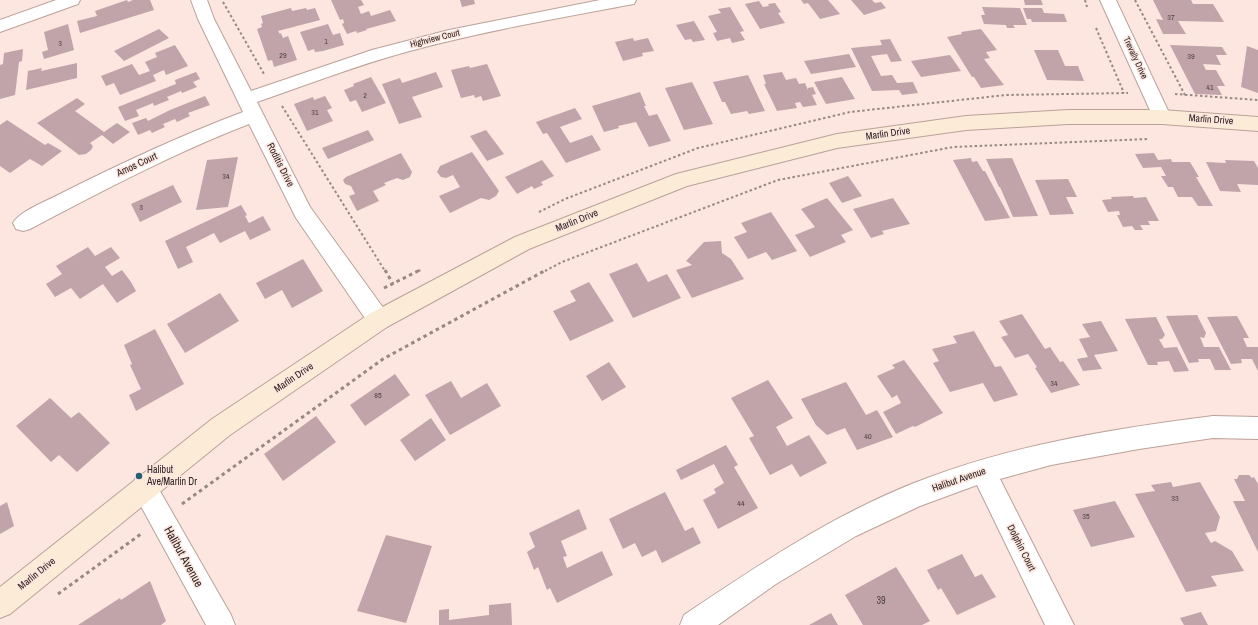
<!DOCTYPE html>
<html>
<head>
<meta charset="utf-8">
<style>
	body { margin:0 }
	canvas { display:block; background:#fce6df }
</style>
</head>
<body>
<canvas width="1258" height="625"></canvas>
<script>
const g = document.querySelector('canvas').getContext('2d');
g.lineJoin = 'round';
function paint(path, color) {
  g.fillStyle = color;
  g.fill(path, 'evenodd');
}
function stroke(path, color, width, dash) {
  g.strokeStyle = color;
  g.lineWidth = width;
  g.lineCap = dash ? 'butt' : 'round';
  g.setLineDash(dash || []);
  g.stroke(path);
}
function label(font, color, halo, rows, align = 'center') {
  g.font = font + ' "Archivo Narrow",sans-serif';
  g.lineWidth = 3;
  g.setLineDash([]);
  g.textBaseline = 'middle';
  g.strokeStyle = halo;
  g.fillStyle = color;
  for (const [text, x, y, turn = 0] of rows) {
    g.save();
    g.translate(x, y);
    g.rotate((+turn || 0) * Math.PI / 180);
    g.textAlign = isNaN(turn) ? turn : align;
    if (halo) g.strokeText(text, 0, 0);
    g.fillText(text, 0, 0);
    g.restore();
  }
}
const building = new Path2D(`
	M 127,0 L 128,2 L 133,0 L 150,0 L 154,10 L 80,33 L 77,21 L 97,16 L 95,11 Z
	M 331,0 L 361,0 L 364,5 L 358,7 L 361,14 L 369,11 L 371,16 L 390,10 L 396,21 L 366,29 L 367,30 L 357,33 L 356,31 L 347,34 L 342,24 L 344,23 L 343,19 L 340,20 Z
	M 460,0 L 474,0 L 475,4 L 462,7 Z
	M 801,0 L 828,0 L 840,14 L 820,19 L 808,3 L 804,4 Z
	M 851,0 L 872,0 L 875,3 L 881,2 L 886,8 L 864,15 Z
	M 1024,0 L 1041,0 L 1043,5 L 1025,5 Z
	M 1153,0 L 1191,0 L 1193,4 L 1213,4 L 1224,22 L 1178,21 L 1186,34 L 1163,34 L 1156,19 L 1163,20 Z
	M 759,1 L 763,7 L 769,6 L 768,4 L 775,3 L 781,12 L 778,13 L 785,23 L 760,29 L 745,4 Z
	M 730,7 L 744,31 L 740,32 L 745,40 L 732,43 L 730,38 L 717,41 L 713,33 L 717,32 L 708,16 L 721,13 L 718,9 Z
	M 982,7 L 1020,8 L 1027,25 L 1013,25 L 1015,28 L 1007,28 L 1006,25 L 984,24 L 981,15 L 985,15 Z
	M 291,8 L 292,11 L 306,8 L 307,10 L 315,8 L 320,20 L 278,31 L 280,34 L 281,33 L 283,38 L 288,36 L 297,60 L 274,67 L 272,60 L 268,61 L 257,29 L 262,27 L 261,24 L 263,23 L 261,16 Z
	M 1023,8 L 1042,8 L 1044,13 L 1064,14 L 1067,22 L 1032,22 L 1031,19 L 1027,19 Z
	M 694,21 L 705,40 L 693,42 L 691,39 L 685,40 L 676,25 Z
	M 68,24 L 74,50 L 44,59 L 42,52 L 48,50 L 44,32 Z
	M 328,24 L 333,35 L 340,33 L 344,45 L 323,51 L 315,52 L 314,49 L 308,51 L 300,32 Z
	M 159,29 L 169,38 L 124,61 L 114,51 Z
	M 981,29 L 997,50 L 986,52 L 990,58 L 984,59 L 1004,85 L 981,88 L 974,77 L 972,77 L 947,37 L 962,34 L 961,32 Z
	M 633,38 L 634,41 L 648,38 L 654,51 L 642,53 L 643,56 L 623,61 L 615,42 Z
	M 890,39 L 902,61 L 891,62 L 887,54 L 871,56 L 881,76 L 892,75 L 897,83 L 913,82 L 918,93 L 902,95 L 899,90 L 872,91 L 851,48 L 882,45 L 880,40 Z
	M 175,45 L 188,66 L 166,75 L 164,70 L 153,75 L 156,81 L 120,95 L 114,83 L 106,86 L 101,76 L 132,64 L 139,75 L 150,71 L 145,62 L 157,57 L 155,53 Z
	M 1170,45 L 1222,47 L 1227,55 L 1216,55 L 1221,65 L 1203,64 L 1206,70 L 1216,70 L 1225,86 L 1217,86 L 1222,95 L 1195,94 Z
	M 1247,46 L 1258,50 L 1258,93 L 1241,87 Z
	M 23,49 L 22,61 L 19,62 L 15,95 L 0,99 L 0,65 L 3,64 L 4,53 Z
	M 1034,50 L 1058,50 L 1065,66 L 1078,66 L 1084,81 L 1047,80 Z
	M 849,54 L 856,67 L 811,74 L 804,61 Z
	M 950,55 L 961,71 L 921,77 L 911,61 Z
	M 77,63 L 77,78 L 26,90 L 28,71 L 42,68 L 41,71 Z
	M 487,64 L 501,96 L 483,101 L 481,96 L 475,98 L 474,95 L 461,98 L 451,70 L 469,66 L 470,68 Z
	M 196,72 L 200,79 L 193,82 L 197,87 L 182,93 L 181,91 L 167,97 L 169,100 L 154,106 L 153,103 L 136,110 L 139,116 L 125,121 L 118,107 L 176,84 L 175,80 Z
	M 436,72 L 443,87 L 412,97 L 422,117 L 399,124 L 382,84 L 400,78 L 402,83 Z
	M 782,72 L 786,80 L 796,78 L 799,84 L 805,83 L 808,90 L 808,88 L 813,87 L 816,94 L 812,95 L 817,105 L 803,107 L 800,102 L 795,103 L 797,108 L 777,111 L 764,84 L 766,84 L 763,75 Z
	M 748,75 L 765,111 L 749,114 L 747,111 L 731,114 L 725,102 L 722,102 L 713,82 Z
	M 371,77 L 386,103 L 362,112 L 356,100 L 350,102 L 344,90 L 354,86 L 353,84 Z
	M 842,77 L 855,99 L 826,104 L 814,82 Z
	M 692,82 L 713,124 L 684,130 L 665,88 Z
	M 640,92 L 646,106 L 644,106 L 649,116 L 657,114 L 671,141 L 649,147 L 636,122 L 618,126 L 619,128 L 604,132 L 592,106 Z
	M 205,96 L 210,105 L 188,113 L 190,116 L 177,122 L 175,119 L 163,124 L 165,127 L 152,133 L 150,130 L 138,135 L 132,123 L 146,118 L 148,121 L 170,110 Z
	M 325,96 L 332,108 L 327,110 L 333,121 L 307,131 L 294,104 L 313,97 L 314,100 Z
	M 77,98 L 85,104 L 75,111 L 104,132 L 117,123 L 130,132 L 113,144 L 102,135 L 90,143 L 93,146 L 91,150 L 86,154 L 79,155 L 37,123 Z
	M 575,108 L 582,119 L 560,127 L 570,143 L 592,135 L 601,150 L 566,163 L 547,133 L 543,134 L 536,122 Z
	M 7,120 L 45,145 L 48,143 L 62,151 L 42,166 L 30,159 L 10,173 L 0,166 L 0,125 Z
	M 368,130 L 374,140 L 328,159 L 322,148 Z
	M 486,130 L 504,154 L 487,161 L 470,136 Z
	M 472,152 L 499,191 L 496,196 L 489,200 L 481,198 L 450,213 L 439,196 L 460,187 L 453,175 L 446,178 L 441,177 L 437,172 L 440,166 Z
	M 401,153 L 412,172 L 410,177 L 403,180 L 397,178 L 384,183 L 386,185 L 373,191 L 379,201 L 357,211 L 349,196 L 355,194 L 351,186 L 345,184 L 343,180 L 346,177 Z
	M 1154,153 L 1158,160 L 1171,159 L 1172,162 L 1190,162 L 1199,177 L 1196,177 L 1213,206 L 1198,206 L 1192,197 L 1178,197 L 1173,187 L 1168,187 L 1161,176 L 1166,176 L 1161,167 L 1143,168 L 1135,154 Z
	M 238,157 L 228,207 L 196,210 L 207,160 Z
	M 971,158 L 972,162 L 977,161 L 983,171 L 985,171 L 1010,218 L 985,221 L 953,160 Z
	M 1012,158 L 1038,216 L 1013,217 L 1000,187 L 999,187 L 986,159 Z
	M 542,160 L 554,176 L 541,182 L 543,185 L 534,189 L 532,186 L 517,194 L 505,177 Z
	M 1225,160 L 1254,161 L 1258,168 L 1258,185 L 1237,184 L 1241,192 L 1220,191 L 1206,162 L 1226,163 Z
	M 848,176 L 862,196 L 842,203 L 829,183 Z
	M 1068,179 L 1077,197 L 1066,197 L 1074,214 L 1050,215 L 1035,180 Z
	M 173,185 L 182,202 L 140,222 L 131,204 Z
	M 1133,196 L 1134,198 L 1146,197 L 1159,221 L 1148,221 L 1150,225 L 1140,225 L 1143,230 L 1135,230 L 1132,226 L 1123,227 L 1117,215 L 1120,215 L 1119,211 L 1108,212 L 1102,200 L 1112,199 L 1111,197 Z
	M 827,198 L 853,230 L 841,235 L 846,242 L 810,257 L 795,235 L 815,227 L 801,209 Z
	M 893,198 L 910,224 L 882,231 L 884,234 L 871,238 L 853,209 Z
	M 241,205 L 247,215 L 245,216 L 249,223 L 263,216 L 271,230 L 250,240 L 245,231 L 220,243 L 214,233 L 186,247 L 193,262 L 178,269 L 165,241 Z
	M 771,212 L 797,251 L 772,260 L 766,252 L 748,259 L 734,237 L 747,232 L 741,223 Z
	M 721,241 L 722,253 L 731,259 L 744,279 L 692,298 L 676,270 L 692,265 L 686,261 L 704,242 Z
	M 88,247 L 95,256 L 111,247 L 120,258 L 105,267 L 112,276 L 122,270 L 131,282 L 136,291 L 117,303 L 103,284 L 80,299 L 71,288 L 55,297 L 46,284 L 62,274 L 56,266 Z
	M 303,259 L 323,291 L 292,308 L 282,290 L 265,299 L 256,283 Z
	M 637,263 L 648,282 L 667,274 L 681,298 L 633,318 L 609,274 Z
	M 589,282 L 614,321 L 570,341 L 553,311 L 576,301 L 570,291 Z
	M 220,293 L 239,321 L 185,353 L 167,324 Z
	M 1022,314 L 1045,349 L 1050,347 L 1060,362 L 1063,361 L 1080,385 L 1051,393 L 1035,368 L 1037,367 L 1028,354 L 1015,358 L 1001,337 L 1008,335 L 999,321 Z
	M 1197,315 L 1206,333 L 1204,338 L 1200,337 L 1204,347 L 1219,347 L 1231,370 L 1215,370 L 1210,359 L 1198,359 L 1199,362 L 1189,363 L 1166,316 Z
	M 1237,316 L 1249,338 L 1243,338 L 1247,347 L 1258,347 L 1258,371 L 1252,359 L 1241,359 L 1242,363 L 1231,364 L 1207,317 Z
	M 1156,317 L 1165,335 L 1162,339 L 1159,339 L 1164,348 L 1177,347 L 1189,371 L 1174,372 L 1169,361 L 1157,362 L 1158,365 L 1148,365 L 1125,319 Z
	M 1101,321 L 1118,351 L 1094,355 L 1102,369 L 1083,371 L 1077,359 L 1088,357 L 1079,339 L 1090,337 L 1082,324 Z
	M 155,329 L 184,384 L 136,411 L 129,395 L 141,389 L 130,365 L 132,364 L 124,345 Z
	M 974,331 L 995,367 L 1001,366 L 1018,395 L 994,402 L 983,383 L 950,392 L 933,363 L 939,361 L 932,349 L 957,343 L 953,336 Z
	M 904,360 L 943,413 L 915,427 L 913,426 L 896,434 L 883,412 L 901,403 L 897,395 L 892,398 L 877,376 L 895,368 L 892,365 Z
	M 609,362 L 626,387 L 602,401 L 586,376 Z
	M 395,374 L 410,395 L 365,426 L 350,405 Z
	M 768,380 L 793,418 L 776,427 L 787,446 L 809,435 L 827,463 L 800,477 L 792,464 L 770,475 L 749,438 L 754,436 L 731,398 Z
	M 451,381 L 461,398 L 487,383 L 501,406 L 450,435 L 425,395 Z
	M 846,382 L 866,415 L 877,410 L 893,437 L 857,450 L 845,428 L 827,435 L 816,425 L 801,399 Z
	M 50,398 L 71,418 L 79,412 L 110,443 L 77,472 L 59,455 L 51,462 L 16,426 Z
	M 316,416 L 336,442 L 283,481 L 264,454 Z
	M 431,418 L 446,440 L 415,461 L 400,440 Z
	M 726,445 L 738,465 L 734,467 L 758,508 L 718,529 L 703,500 L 716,493 L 714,489 L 724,483 L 714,464 L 681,480 L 676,470 Z
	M 1239,475 L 1249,475 L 1252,478 L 1254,477 L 1258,484 L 1258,552 L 1233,501 L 1245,501 L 1234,479 L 1237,479 Z
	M 1171,482 L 1173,487 L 1200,482 L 1220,517 L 1216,531 L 1205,533 L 1211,543 L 1215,541 L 1232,551 L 1244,571 L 1211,576 L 1217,586 L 1186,592 L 1135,494 L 1155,491 L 1151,485 Z
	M 665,492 L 685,531 L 693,527 L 701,543 L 662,563 L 656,550 L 642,557 L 635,543 L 623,549 L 609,519 Z
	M 1115,501 L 1135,537 L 1091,547 L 1073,510 Z
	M 7,502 L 14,526 L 0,534 L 0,506 Z
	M 579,509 L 587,529 L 561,541 L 567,556 L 563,557 L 567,568 L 602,551 L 613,575 L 557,603 L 550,588 L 547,590 L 538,567 L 534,570 L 527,552 L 535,547 L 529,533 Z
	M 386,535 L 432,546 L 406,623 L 357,611 Z
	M 962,554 L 975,577 L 982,574 L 996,597 L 957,615 L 941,588 L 938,590 L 927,570 Z
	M 896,567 L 930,621 L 922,625 L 863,625 L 845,595 Z
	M 150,581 L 166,621 L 161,625 L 78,625 L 120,598 L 121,600 Z
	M 511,603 L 512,625 L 439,625 L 439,610 L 449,609 L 449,620 L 489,615 L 489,605 Z
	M 1201,612 L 1208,625 L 1184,625 L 1180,618 Z
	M 831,613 L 838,625 L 809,625 Z`);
const pathFar1 = new Path2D(`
	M 1085,0 L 1087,7
	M 1135,0 L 1185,95
	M 223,2 L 264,74
	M 1096,28 L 1124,93
	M 1175,94 L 1258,100
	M 282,106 L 385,271
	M 539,212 L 565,199 L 698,148 L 850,112 L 1006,95 L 1128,93
	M 418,271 L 421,270
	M 545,271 L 562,262 L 778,180 L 953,147 L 1148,139`);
const path = new Path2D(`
	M 385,270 L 393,284
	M 384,288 L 420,270
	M 182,504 L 383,359 L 546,270
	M 58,594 L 141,534`);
const street = new Path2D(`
	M 56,0 L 80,0 L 78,4 L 0,32 L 0,20 Z
	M 191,0 L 207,0 L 214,19 L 251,91 L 372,50 L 449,30 L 600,0 L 636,0 L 634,4 L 628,5 C 554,19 479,32 406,52 C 355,66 306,85 257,102 L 310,207 L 387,313 L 390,320 L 387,327 L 379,330 L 371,327 L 296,218 L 249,124 C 174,153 102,191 30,229 L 23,231 L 16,229 L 13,223 C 19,212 44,202 56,196 C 117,165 179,136 243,112 L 198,19 Z
	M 1100,0 L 1116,0 L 1171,117 L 1169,122 L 1162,124 L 1155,122 L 1153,117 Z
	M 1213,416 L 1258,417 L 1258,439 L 1213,438 L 1139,449 L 1051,465 L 1000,479 L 1074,625 L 1045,625 L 977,485 L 920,506 L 856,536 L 776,584 L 718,625 L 680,625 L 684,615 C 757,566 831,516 914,483 C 1010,445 1111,429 1213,416 Z
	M 144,475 L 153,479 L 231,615 L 235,625 L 206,625 L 131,488 L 135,479 Z`);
const secondary = new Path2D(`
	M 1068,110 L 1162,110 L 1258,117 L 1258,131 L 1162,124 L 1068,124 L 966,130 L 837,148 L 687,186 L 529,249 L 387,327 L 230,435 L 10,614 L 0,618 L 0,587 L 212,419 L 371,313 L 515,237 L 676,174 L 837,134 L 966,116 Z`);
const markers = [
	[139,476,4,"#245e77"]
];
const numberNames = [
	["37",1171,18],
	["1",326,42],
	["3",60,44],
	["29",283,56],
	["39",1191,57],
	["41",1210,88],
	["2",365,96],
	["31",315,113],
	["34",226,177],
	["3",141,208],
	["34",1054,384],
	["85",378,396],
	["40",868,437],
	["33",1175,499],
	["44",741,504],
	["35",1086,517]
];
const farStreetnames = [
	["Highview Court",435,39,-14],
	["Trevally Drive",1135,58,65]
];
const streetNames = [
	["Marlin Drive",1211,120,4],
	["Marlin Drive",888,134,-8],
	["Amos Court",137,165,-25],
	["Roditis Drive",280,165,63],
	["Marlin Drive",577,221,-22],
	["Marlin Drive",294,378,-34],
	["Halibut Avenue",959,480,-19],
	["Dolphin Court",1021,548,63],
	["Marlin Drive",37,574,-39]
];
const poiNames = [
	["Halibut",147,470],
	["Ave/Marlin Dr",147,482]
];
const nearNumbernames = [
	["39",881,601]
];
const nearStreetnames = [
	["Halibut Avenue",183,557,61]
];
paint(building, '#c0a4aa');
stroke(street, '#bba199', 2);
stroke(secondary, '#bba199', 2);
stroke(pathFar1, '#988782', 2, [2.5, 2.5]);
stroke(path, '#988782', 3, [3.5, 3.5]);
paint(street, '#fff');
paint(secondary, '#fcebd7');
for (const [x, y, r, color] of markers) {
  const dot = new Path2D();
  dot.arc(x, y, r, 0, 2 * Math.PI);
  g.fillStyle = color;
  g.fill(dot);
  stroke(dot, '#fce6df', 1.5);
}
label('8px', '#504241', null, numberNames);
label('9px', '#2b211e', '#fce6df', farStreetnames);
label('10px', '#2b211e', '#fce6df', streetNames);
label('10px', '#2b211e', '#fce6df', poiNames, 'left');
label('10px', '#504241', null, nearNumbernames);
label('12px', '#2b211e', '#fce6df', nearStreetnames);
</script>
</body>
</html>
